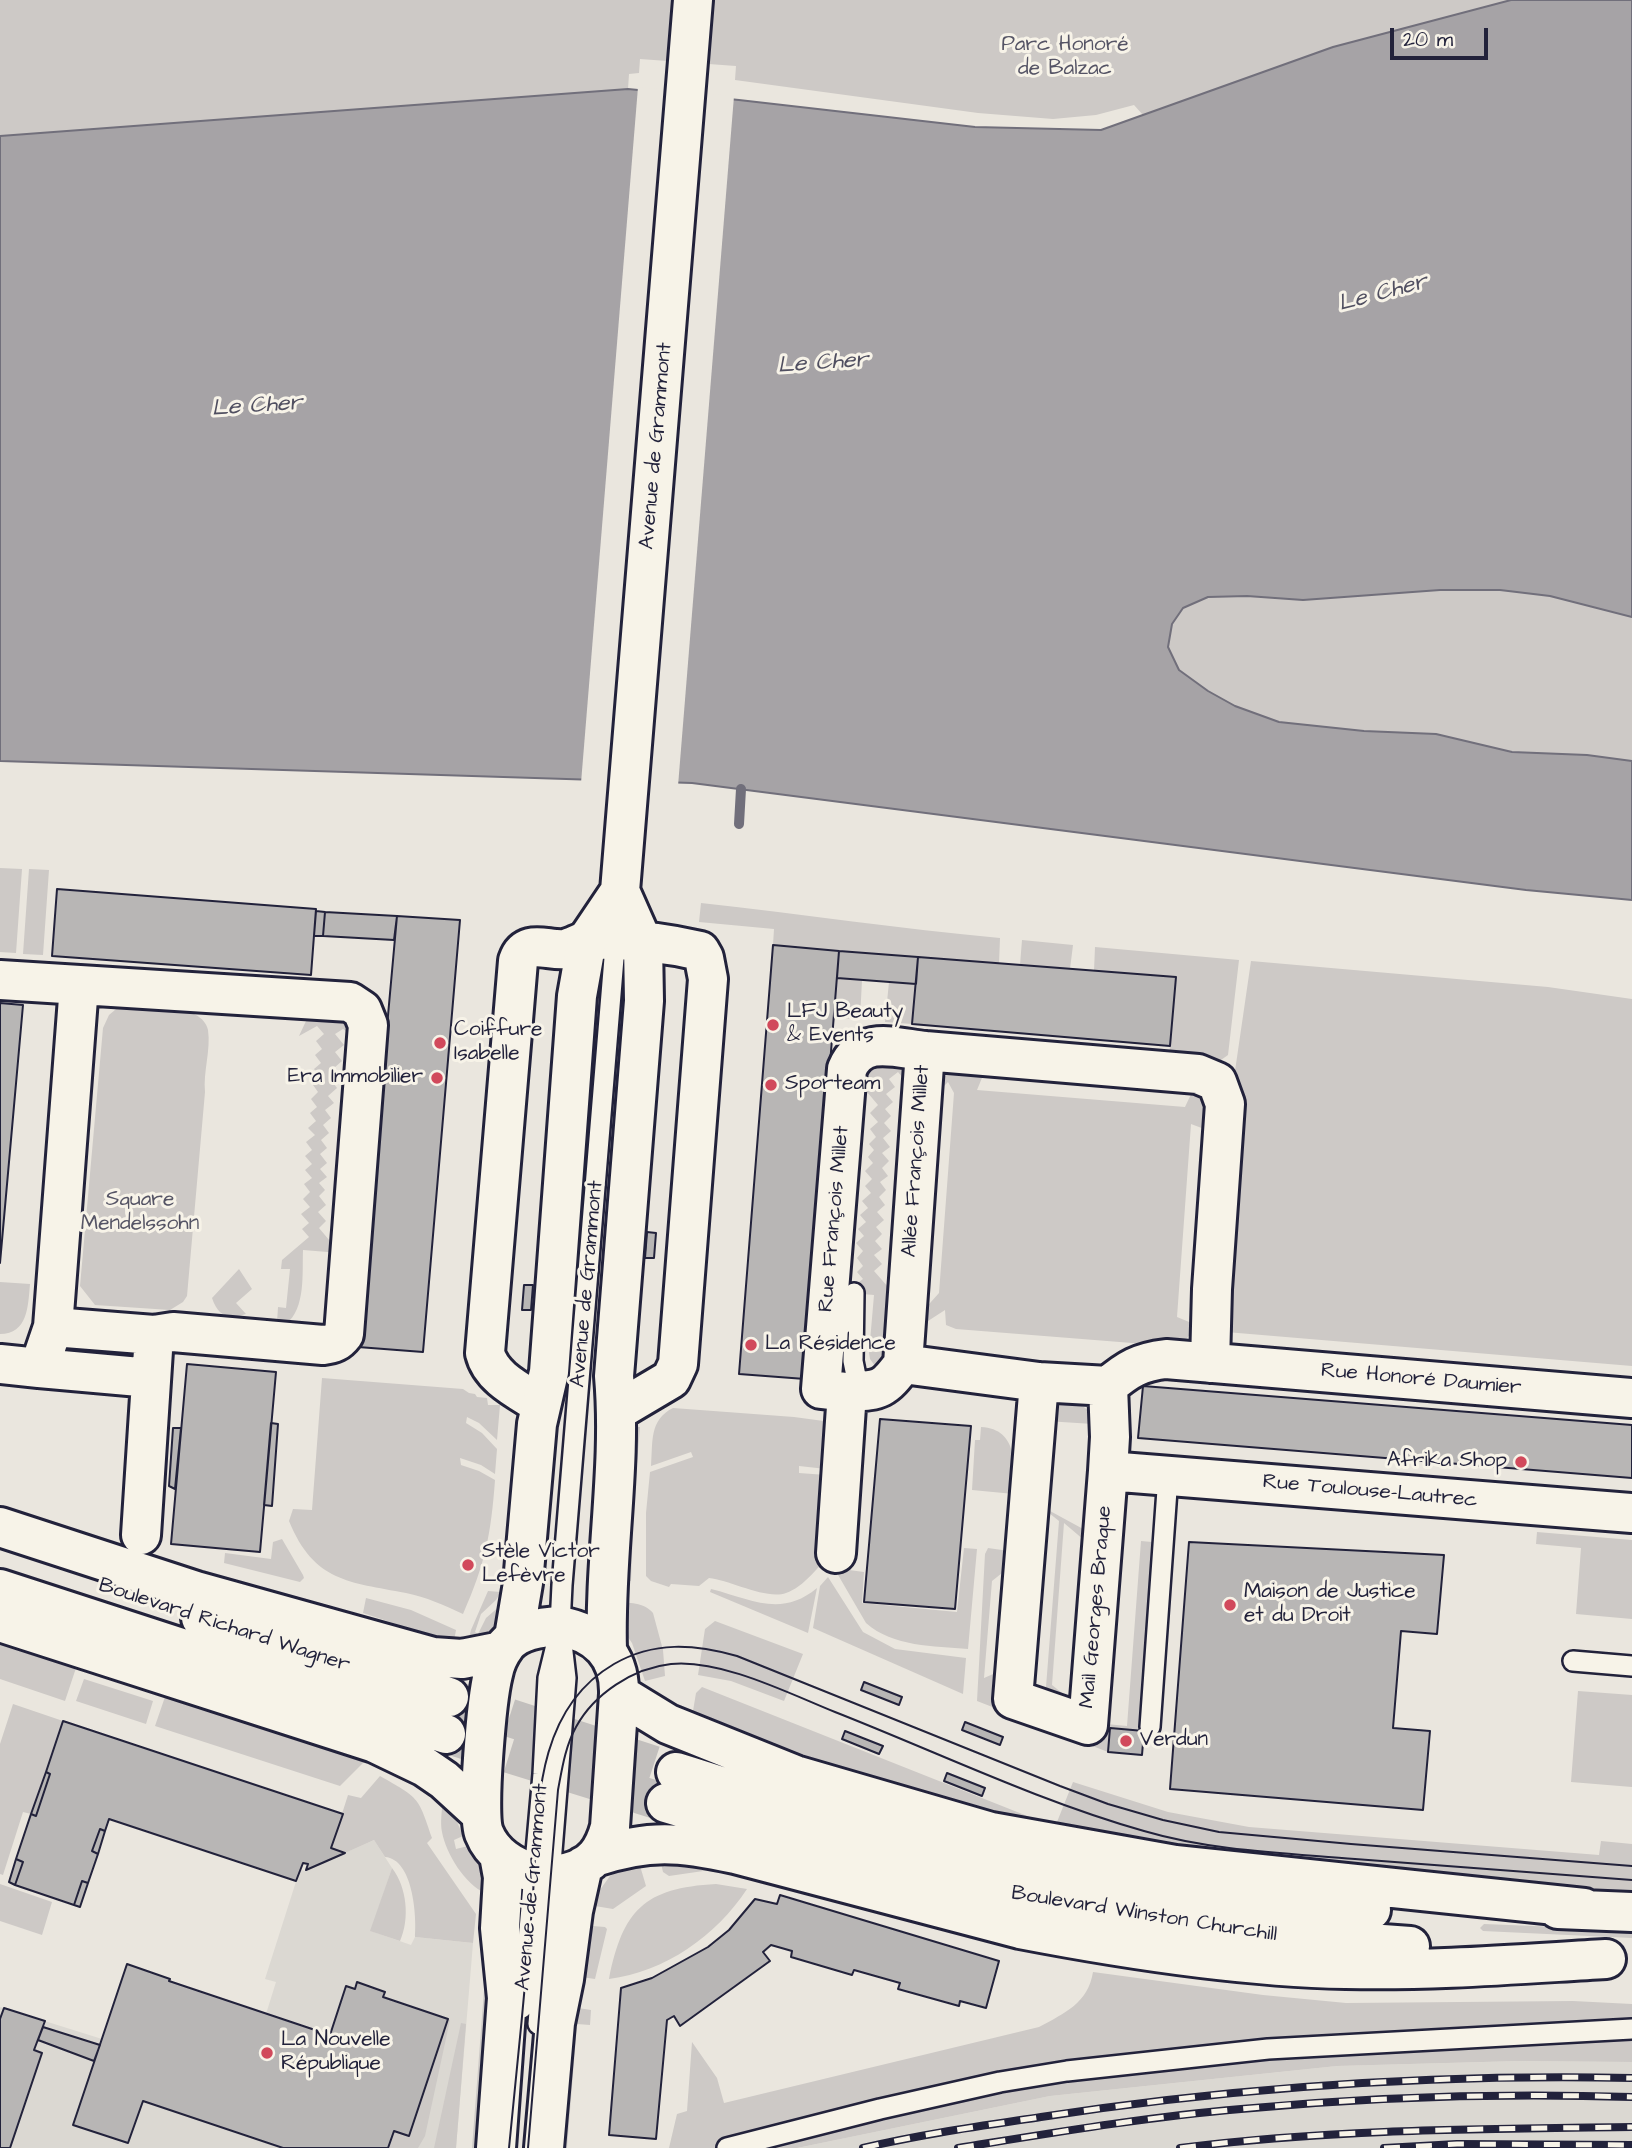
<!DOCTYPE html>
<html>
<head>
<meta charset="utf-8">
<style>
	body { margin:0 }
	#map { position:relative; width:1632px; height:2148px; overflow:hidden; background:#eae6de; font-family:"Architects Daughter",sans-serif }
	canvas { display:block }
	.scale { position:absolute; left:1390px; top:28px; width:98px; height:32px; box-sizing:border-box; border:4px solid #22223b; border-top:0; padding-left:9px; font-size:21px; line-height:24px; white-space:nowrap; color:#22223b; -webkit-text-stroke:5px #f7f3e8; paint-order:stroke }
</style>
</head>
<body>
<div id="map">
<canvas width="1632" height="2148"></canvas>
<div class="scale">20 m</div>
</div>
<script>
const g = document.querySelector('canvas').getContext('2d');
g.lineJoin = 'round';
function paint(path, color) {
  g.fillStyle = color;
  g.fill(path, 'evenodd');
}
function stroke(path, color, width, dash) {
  g.strokeStyle = color;
  g.lineWidth = width;
  g.lineCap = dash ? 'butt' : 'round';
  g.setLineDash(dash || []);
  g.stroke(path);
}
function label(font, color, halo, rows, align = 'center') {
  g.font = font + ' "Architects Daughter",sans-serif';
  g.lineWidth = 6;
  g.setLineDash([]);
  g.textBaseline = 'middle';
  g.strokeStyle = halo;
  g.fillStyle = color;
  for (const [text, x, y, turn = 0] of rows) {
    g.save();
    g.translate(x, y);
    g.rotate((+turn || 0) * Math.PI / 180);
    g.textAlign = isNaN(turn) ? turn : align;
    if (halo) g.strokeText(text, 0, 0);
    g.fillText(text, 0, 0);
    g.restore();
  }
}
const built = new Path2D(`
	M 374,1840 L 392,1868 L 371,1931 L 411,1945 L 415,1937 L 473,1943 L 456,2148 L 0,2148 L 0,2007 L 102,2039 L 127,1964 L 170,1979 L 169,1981 L 266,2014 L 276,1982 L 265,1979 L 300,1869 L 304,1871 Z
	M 1519,2061 L 1632,2062 L 1632,2148 L 797,2148 L 1050,2096 L 1337,2066 Z`);
const green = new Path2D(`
	M 0,0 L 1511,0 L 1333,47 L 1143,115 L 1134,105 L 1096,115 L 1053,119 L 978,113 L 735,80 L 736,66 L 640,59 L 639,73 L 629,74 L 628,89 L 0,136 Z
	M 1440,590 L 1500,590 L 1550,596 L 1632,617 L 1632,761 L 1587,755 L 1512,752 L 1436,734 L 1364,731 L 1279,722 L 1235,706 L 1208,691 L 1179,670 L 1168,647 L 1172,624 L 1183,608 L 1208,597 L 1247,596 L 1303,600 Z
	M 0,868 L 22,869 L 16,953 L 0,952 Z
	M 29,869 L 49,870 L 43,955 L 23,954 Z
	M 701,903 C 801,914 900,929 1000,938 L 999,964 L 773,945 L 774,929 L 699,922 Z
	M 1022,940 L 1073,945 L 1070,969 L 1020,965 Z
	M 1095,947 L 1239,960 L 1228,1055 L 1221,1060 L 1216,1061 L 1169,1055 L 1170,1046 L 1094,971 Z
	M 1251,961 L 1548,987 L 1632,999 L 1632,1366 L 1226,1332 L 1243,1101 L 1235,1071 Z
	M 837,978 L 862,980 L 860,1019 L 834,1018 Z
	M 889,982 L 916,984 L 912,1024 L 885,1022 Z
	M 122,1004 C 144,1005 203,1003 208,1030 C 211,1050 203,1072 205,1092 L 187,1296 L 183,1302 L 170,1310 L 95,1305 L 80,1286 L 103,1028 L 109,1015 Z
	M 313,1014 L 350,1018 L 360,1041 L 343,1029 L 335,1034 L 344,1045 L 335,1052 L 342,1061 L 334,1068 L 339,1074 L 331,1080 L 337,1088 L 328,1096 L 334,1103 L 325,1110 L 331,1118 L 323,1125 L 329,1133 L 321,1140 L 327,1148 L 320,1154 L 327,1163 L 320,1169 L 327,1177 L 319,1183 L 325,1190 L 319,1196 L 326,1205 L 318,1212 L 326,1221 L 319,1228 L 340,1253 L 303,1250 C 302,1273 306,1308 286,1324 L 277,1323 L 278,1307 L 286,1308 L 290,1269 L 281,1269 L 282,1260 L 309,1237 L 302,1229 L 309,1223 L 301,1214 L 310,1207 L 303,1199 L 310,1192 L 304,1184 L 312,1178 L 305,1170 L 312,1164 L 305,1156 L 312,1150 L 306,1142 L 315,1135 L 308,1128 L 316,1121 L 310,1113 L 317,1107 L 311,1099 L 318,1092 L 313,1085 L 321,1078 L 314,1069 L 321,1063 L 315,1055 L 322,1049 L 316,1041 L 324,1034 L 317,1026 L 299,1036 L 306,1021 Z
	M 903,1063 L 913,1090 L 898,1072 L 889,1079 L 895,1087 L 886,1094 L 893,1102 L 885,1109 L 891,1116 L 884,1123 L 891,1131 L 883,1138 L 890,1147 L 882,1153 L 889,1161 L 882,1168 L 888,1176 L 880,1182 L 886,1190 L 879,1197 L 885,1205 L 877,1212 L 884,1220 L 876,1227 L 882,1234 L 875,1241 L 882,1249 L 874,1255 L 882,1264 L 874,1271 L 896,1296 L 892,1354 L 878,1370 L 870,1359 L 869,1353 L 874,1295 L 839,1292 L 841,1269 L 855,1285 L 863,1279 L 857,1272 L 863,1266 L 857,1258 L 863,1251 L 856,1243 L 864,1236 L 858,1229 L 866,1222 L 860,1215 L 868,1208 L 862,1201 L 871,1193 L 865,1186 L 872,1179 L 865,1171 L 873,1163 L 868,1157 L 874,1150 L 869,1144 L 876,1137 L 870,1129 L 878,1122 L 870,1113 L 878,1105 L 856,1079 L 860,1065 Z
	M 951,1072 L 984,1073 L 977,1090 L 1185,1107 L 1193,1090 L 1208,1098 L 1207,1130 L 1191,1124 L 1177,1317 L 1194,1324 C 1190,1339 1184,1342 1170,1346 L 956,1329 L 946,1325 L 945,1310 L 928,1321 L 922,1312 L 939,1293 L 954,1093 L 948,1082 L 939,1091 L 945,1076 Z
	M 239,1269 L 252,1289 L 236,1303 L 246,1314 C 228,1320 218,1316 212,1298 Z
	M 0,1282 L 30,1284 C 28,1306 28,1334 0,1334 Z
	M 322,1378 L 463,1389 L 469,1393 L 475,1394 L 477,1397 L 487,1398 L 488,1405 L 500,1405 L 497,1440 L 479,1423 L 467,1417 L 466,1423 L 482,1433 L 497,1449 L 495,1474 L 481,1465 L 460,1458 L 461,1465 L 479,1471 L 495,1480 C 491,1535 485,1564 463,1614 C 444,1605 426,1597 406,1593 C 349,1582 314,1582 289,1521 L 293,1509 L 312,1510 Z
	M 1060,1402 C 1076,1403 1091,1404 1093,1424 L 1046,1421 L 1051,1410 Z
	M 673,1408 L 794,1417 L 831,1422 L 826,1469 L 799,1466 L 799,1473 L 826,1475 L 832,1552 C 819,1566 804,1587 786,1593 C 766,1600 730,1580 709,1578 L 699,1586 L 671,1584 L 669,1587 L 651,1581 L 646,1576 L 646,1513 L 650,1472 L 693,1457 L 691,1452 L 651,1466 C 653,1442 649,1420 673,1408 Z
	M 633,1427 L 640,1427 L 634,1501 L 631,1581 L 623,1581 Z
	M 981,1427 C 1019,1429 1014,1467 1014,1494 L 972,1490 L 975,1440 L 980,1440 Z
	M 1039,1505 L 1085,1530 L 1084,1540 L 1064,1523 L 1052,1685 L 1072,1701 L 1024,1686 L 1046,1687 L 1059,1521 Z
	M 1537,1532 L 1632,1540 L 1632,1619 L 1576,1614 L 1581,1548 L 1536,1544 Z
	M 282,1539 L 303,1575 L 304,1578 L 300,1582 L 224,1563 L 225,1553 L 271,1559 L 273,1542 Z
	M 1141,1541 L 1152,1542 L 1141,1731 L 1110,1728 L 1108,1752 L 977,1701 L 985,1554 L 988,1548 L 1009,1551 L 1007,1569 L 992,1581 L 984,1678 L 1007,1668 L 1094,1741 L 1100,1742 L 1104,1737 L 1106,1724 L 1127,1726 Z
	M 964,1548 L 977,1549 L 968,1649 C 934,1646 893,1647 866,1623 L 834,1568 L 864,1572 L 862,1603 L 957,1612 Z
	M 828,1577 L 863,1632 L 895,1649 L 966,1658 L 963,1694 L 813,1628 L 820,1586 Z
	M 817,1588 L 808,1633 L 710,1592 L 711,1589 C 751,1599 781,1618 817,1588 Z
	M 488,1591 L 501,1592 L 496,1600 L 481,1614 L 475,1632 L 478,1634 L 486,1618 L 515,1593 L 493,1633 L 467,1646 L 471,1630 Z
	M 366,1598 L 411,1610 L 456,1630 L 453,1646 L 425,1642 L 396,1624 L 363,1613 Z
	M 615,1602 C 629,1603 644,1602 653,1613 L 663,1650 L 665,1676 L 645,1681 L 632,1643 L 621,1627 Z
	M 715,1621 L 803,1654 L 784,1701 L 731,1681 L 698,1675 L 705,1629 Z
	M 0,1636 L 78,1662 L 65,1701 L 0,1679 Z
	M 84,1679 L 153,1701 L 146,1724 L 76,1701 Z
	M 702,1687 L 1055,1827 L 1073,1782 L 1168,1812 L 1249,1827 L 1599,1855 L 1601,1841 L 1632,1844 L 1632,1897 L 1157,1857 L 811,1765 L 692,1717 L 696,1693 Z
	M 167,1691 L 369,1757 L 340,1786 L 155,1726 Z
	M 1578,1691 L 1632,1695 L 1632,1787 L 1571,1782 Z
	M 13,1704 L 63,1721 L 31,1814 L 23,1812 L 3,1875 L 0,1874 L 0,1744 Z
	M 380,1776 C 418,1798 418,1795 432,1838 L 427,1843 L 476,1914 L 473,1943 L 415,1937 C 417,1916 413,1859 385,1857 L 374,1840 L 345,1853 L 331,1848 L 348,1795 L 361,1798 Z
	M 443,1799 L 453,1812 L 463,1836 L 454,1840 L 456,1849 L 468,1846 L 477,1862 L 490,1876 L 485,1893 C 465,1884 446,1854 442,1832 C 440,1822 442,1810 443,1799 Z
	M 659,1855 L 717,1869 L 669,1876 L 663,1872 Z
	M 638,1859 L 646,1886 L 613,1909 L 589,1905 L 610,1876 Z
	M 392,1868 C 407,1887 410,1919 400,1941 L 370,1931 Z
	M 0,1884 L 52,1902 L 42,1935 L 0,1921 Z
	M 716,1884 L 747,1889 C 716,1936 665,1972 609,1979 C 623,1910 644,1888 716,1884 Z
	M 1484,1924 L 1632,1930 L 1632,1938 L 1483,1931 L 1480,1928 Z
	M 580,1925 L 605,1927 L 607,1929 L 595,1979 L 581,1977 L 578,2008 L 591,2010 L 590,2025 L 577,2024 L 567,2148 L 551,2148 Z
	M 1093,1972 L 1263,1995 L 1346,2003 L 1573,2001 L 1632,2004 L 1632,2062 L 1519,2061 L 1337,2066 L 1050,2096 L 797,2148 L 669,2148 L 677,2114 L 687,2111 L 692,2042 L 717,2078 L 724,2103 L 1039,2027 C 1065,2013 1088,2003 1093,1972 Z
	M 485,1977 L 492,1978 L 488,2148 L 472,2148 Z
	M 448,2019 L 450,2020 L 425,2136 L 418,2148 L 388,2148 L 394,2131 L 409,2135 Z
	M 461,2023 L 466,2024 L 456,2148 L 434,2148 Z`);
const water = new Path2D(`
	M 1511,0 L 1632,0 L 1632,617 L 1550,596 L 1500,590 L 1440,590 L 1303,600 L 1247,596 L 1208,597 L 1183,608 L 1172,624 L 1168,647 L 1179,670 L 1208,691 L 1235,706 L 1279,722 L 1364,731 L 1436,734 L 1512,752 L 1587,755 L 1632,761 L 1632,900 L 1526,890 L 692,783 L 0,761 L 0,136 L 628,89 L 739,100 L 975,127 L 1101,130 L 1333,47 Z`);
const pier = new Path2D(`
	M 638,87 L 734,96 L 678,786 L 581,783 Z`);
const stream = new Path2D(`
	M 739,824 L 741,789`);
const building = new Path2D(`
	M 57,889 L 316,909 L 311,975 L 52,956 Z
	M 316,911 L 325,912 L 323,936 L 314,936 Z
	M 325,912 L 397,916 L 394,940 L 323,936 Z
	M 397,916 L 460,920 L 423,1352 L 358,1347 Z
	M 773,945 L 839,951 L 805,1379 L 739,1374 Z
	M 839,951 L 918,957 L 916,984 L 837,978 Z
	M 918,957 L 1176,977 L 1170,1046 L 912,1024 Z
	M 0,1003 L 23,1005 L 0,1263 Z
	M 647,1232 L 656,1233 L 654,1258 L 645,1258 Z
	M 524,1285 L 533,1285 L 531,1310 L 522,1310 Z
	M 187,1364 L 276,1372 L 260,1552 L 171,1544 Z
	M 1143,1386 L 1632,1425 L 1632,1478 L 1138,1438 Z
	M 880,1419 L 971,1426 L 955,1609 L 864,1602 Z
	M 271,1423 L 278,1424 L 272,1506 L 264,1505 Z
	M 173,1428 L 181,1428 L 175,1489 L 169,1486 Z
	M 1189,1542 L 1444,1555 L 1437,1634 L 1401,1631 L 1393,1728 L 1430,1731 L 1423,1810 L 1170,1789 Z
	M 864,1682 L 902,1697 L 899,1705 L 861,1690 Z
	M 63,1721 L 343,1814 L 331,1848 L 345,1853 L 306,1870 L 308,1864 L 303,1863 L 296,1881 L 109,1819 L 105,1831 L 100,1829 L 92,1851 L 98,1854 L 88,1883 L 82,1881 L 74,1905 L 15,1885 L 23,1862 L 16,1859 L 31,1814 L 36,1816 L 50,1774 L 46,1772 Z
	M 965,1722 L 1003,1737 L 1000,1745 L 962,1730 Z
	M 1110,1728 L 1144,1731 L 1142,1755 L 1108,1752 Z
	M 845,1731 L 883,1746 L 879,1754 L 842,1739 Z
	M 46,1772 L 50,1774 L 36,1816 L 31,1814 Z
	M 947,1773 L 985,1788 L 982,1796 L 944,1781 Z
	M 100,1829 L 105,1831 L 98,1854 L 92,1851 Z
	M 16,1859 L 23,1862 L 15,1885 L 9,1882 Z
	M 82,1881 L 88,1883 L 80,1907 L 74,1905 Z
	M 780,1895 L 999,1961 L 986,2008 L 960,2001 L 959,2006 L 898,1989 L 900,1983 L 854,1970 L 852,1975 L 791,1957 L 792,1951 L 771,1945 L 763,1952 L 770,1961 L 680,2026 L 674,2016 L 667,2020 L 656,2139 L 609,2135 L 621,1988 L 652,1978 L 708,1947 L 729,1930 L 755,1899 L 777,1904 Z
	M 127,1964 L 170,1979 L 169,1981 L 330,2035 L 346,1986 L 355,1989 L 357,1982 L 385,1992 L 383,1997 L 448,2019 L 409,2136 L 394,2131 L 388,2148 L 283,2148 L 143,2101 L 128,2143 L 73,2125 Z
	M 4,2008 L 45,2021 L 34,2050 L 42,2053 L 10,2148 L 0,2148 L 0,2019 Z
	M 43,2027 L 100,2045 L 94,2061 L 38,2040 Z`);
const primaryTunnel = new Path2D(`
	M 455,1700 L 676,1772
	M 455,1737 L 666,1803`);
const service = new Path2D(`
	M 854,1293 L 853,1361 L 856,1376 L 871,1390
	M 1573,1661 L 1632,1666
	M 1150,1727 L 1168,1476
	M 522,2008 L 543,1774 L 548,1678 L 557,1641
	M 538,2024 L 566,1678 L 560,1626 L 562,1585 L 616,934
	M 727,2148 L 880,2109 L 1000,2082 L 1067,2071 L 1268,2049 L 1632,2029`);
const minor = new Path2D(`
	M 0,980 L 350,1002 L 362,1010 L 368,1025 L 344,1334 C 338,1342 333,1344 323,1345 L 173,1332 L 154,1335 L 53,1327
	M 1210,1363 L 1212,1289 L 1225,1104 L 1217,1082 L 1198,1074 L 925,1051 L 903,1364 L 1039,1382 L 1108,1386 C 1128,1369 1140,1362 1166,1359 L 1632,1398
	M 0,1364 L 39,1368 L 53,1327 L 79,985
	M 39,1368 L 151,1378
	M 1039,1382 L 1013,1699 L 1088,1725 L 1108,1471 L 1110,1437 L 1108,1386
	M 847,1392 L 821,1389 L 847,1069 C 861,1035 896,1048 925,1051
	M 540,1404 C 520,1391 491,1378 485,1353 L 518,961 C 526,938 547,951 565,949 C 574,947 582,941 591,940 C 626,939 666,943 700,951 L 704,958 L 708,979 L 678,1364 L 671,1379 L 617,1411
	M 1108,1471 L 1632,1513
	M 141,1535 L 154,1335
	M 836,1553 L 847,1392 C 880,1390 883,1391 903,1364`);
const primary = new Path2D(`
	M 0,1527 L 196,1591 L 433,1657 L 462,1659 L 502,1651
	M 0,1589 L 446,1734
	M 201,1618 L 449,1697
	M 0,1622 L 375,1743 L 425,1767 L 444,1780 L 480,1813
	M 560,1626 C 597,1633 620,1655 619,1694 L 610,1827 C 607,1838 604,1847 596,1856 C 565,1890 500,1874 484,1833 C 476,1813 487,1698 493,1674 C 495,1663 500,1653 506,1645 C 518,1630 542,1627 560,1626 Z
	M 514,1637 L 523,1583 L 537,1424 L 549,1372 L 577,996 L 587,940 L 620,891
	M 607,1649 C 604,1558 622,1467 614,1376 L 644,1001 L 643,943 L 620,891 L 693,0
	M 619,1694 L 668,1724 L 795,1775 L 991,1832 L 1175,1865 L 1584,1908
	M 676,1772 C 728,1788 780,1806 833,1822 C 1008,1874 1189,1905 1371,1910
	M 666,1803 C 807,1845 949,1885 1093,1912 C 1198,1931 1304,1939 1410,1946
	M 595,1857 C 649,1839 680,1842 735,1854 L 1020,1929 C 1124,1949 1240,1967 1346,1969 C 1433,1971 1519,1964 1606,1959
	M 1558,1909 L 1632,1912
	M 496,2148 L 507,1998 L 500,1928 L 503,1877 L 499,1855
	M 544,2148 L 555,2023 L 564,1979 L 573,1911 L 583,1866`);
const tram = new Path2D(`
	M 509,2148 C 517,2068 525,1989 532,1909 C 539,1824 528,1714 614,1664 C 654,1641 694,1644 737,1656 L 1060,1786 L 1108,1804 L 1163,1820 L 1219,1832 L 1351,1844 L 1632,1866
	M 528,2148 L 558,1790 C 562,1769 565,1747 576,1727 C 594,1694 633,1668 671,1664 C 721,1659 788,1693 835,1712 C 937,1752 1038,1801 1144,1831 C 1212,1851 1284,1853 1355,1859 C 1447,1866 1540,1873 1632,1880`);
const rail = new Path2D(`
	M 863,2148 C 922,2134 981,2126 1041,2117 C 1237,2087 1434,2074 1632,2078
	M 958,2148 C 1052,2133 1146,2117 1241,2109 C 1370,2097 1502,2093 1632,2097
	M 1180,2148 C 1330,2129 1481,2129 1632,2127
	M 1384,2148 L 1457,2144 L 1632,2145`);
const markers = [
	[773,1025,7,"#d1495b"],
	[440,1043,7,"#d1495b"],
	[437,1078,7,"#d1495b"],
	[771,1085,7,"#d1495b"],
	[751,1345,7,"#d1495b"],
	[1521,1462,7,"#d1495b"],
	[468,1565,7,"#d1495b"],
	[1230,1605,7,"#d1495b"],
	[1126,1741,7,"#d1495b"],
	[267,2053,7,"#d1495b"]
];
const parkNames = [
	["Parc Honoré",1065,46],
	["de Balzac",1065,70],
	["Square",140,1201],
	["Mendelssohn",140,1225]
];
const streetNames = [
	["Avenue de Grammont",657,446,-85],
	["Allée François Millet",917,1161,-86],
	["Rue François Millet",835,1219,-85],
	["Avenue de Grammont",588,1284,-85],
	["Rue Honoré Daumier",1421,1380,5],
	["Rue Toulouse-Lautrec",1370,1492,5],
	["Mail Georges Braque",1097,1607,-85],
	["Boulevard Richard Wagner",224,1626,18],
	["Avenue de Grammont",533,1887,-85],
	["Boulevard Winston Churchill",1144,1915,9]
];
const poiNames = [
	["LFJ Beauty",787,1013],
	["& Events",787,1037],
	["Coiffure",454,1031],
	["Isabelle",454,1055],
	["Era Immobilier",423,1078,"right"],
	["Sporteam",785,1085],
	["La Résidence",765,1345],
	["Afrika Shop",1507,1462,"right"],
	["Stèle Victor",482,1553],
	["Lefèvre",482,1577],
	["Maison de Justice",1244,1593],
	["et du Droit",1244,1617],
	["Verdun",1140,1741],
	["La Nouvelle",281,2041],
	["République",281,2065]
];
const waterNames = [
	["Le Cher",1383,294,-15],
	["Le Cher",823,364,-4],
	["Le Cher",257,407,-4]
];
paint(built, '#dbd8d2');
paint(green, '#cdc9c6');
paint(water, '#a6a3a6');
stroke(water, '#716f7b', 2);
paint(pier, '#eae6de');
stroke(stream, '#716f7b', 10);
paint(building, '#b8b6b5');
stroke(building, '#22223b', 2);
stroke(primaryTunnel, '#c2bfbd', 38, [38, 19]);
stroke(service, '#22223b', 24);
stroke(minor, '#22223b', 44);
stroke(primary, '#22223b', 44);
stroke(service, '#f7f3e8', 19);
stroke(minor, '#f7f3e8', 38);
stroke(primary, '#f7f3e8', 38);
stroke(tram, '#22223b', 2);
stroke(rail, '#22223b', 8);
stroke(rail, '#f7f3e8', 5, [16]);
for (const [x, y, r, color] of markers) {
  const dot = new Path2D();
  dot.arc(x, y, r, 0, 2 * Math.PI);
  g.fillStyle = color;
  g.fill(dot);
  stroke(dot, '#f7f3e8', 2.5);
}
label('21px', '#555465', '#f7f3e8', parkNames);
label('21px', '#22223b', '#f7f3e8', streetNames);
label('21px', '#22223b', '#f7f3e8', poiNames, 'left');
label('italic 23px', '#504f60', '#f7f3e8', waterNames);
</script>
</body>
</html>
